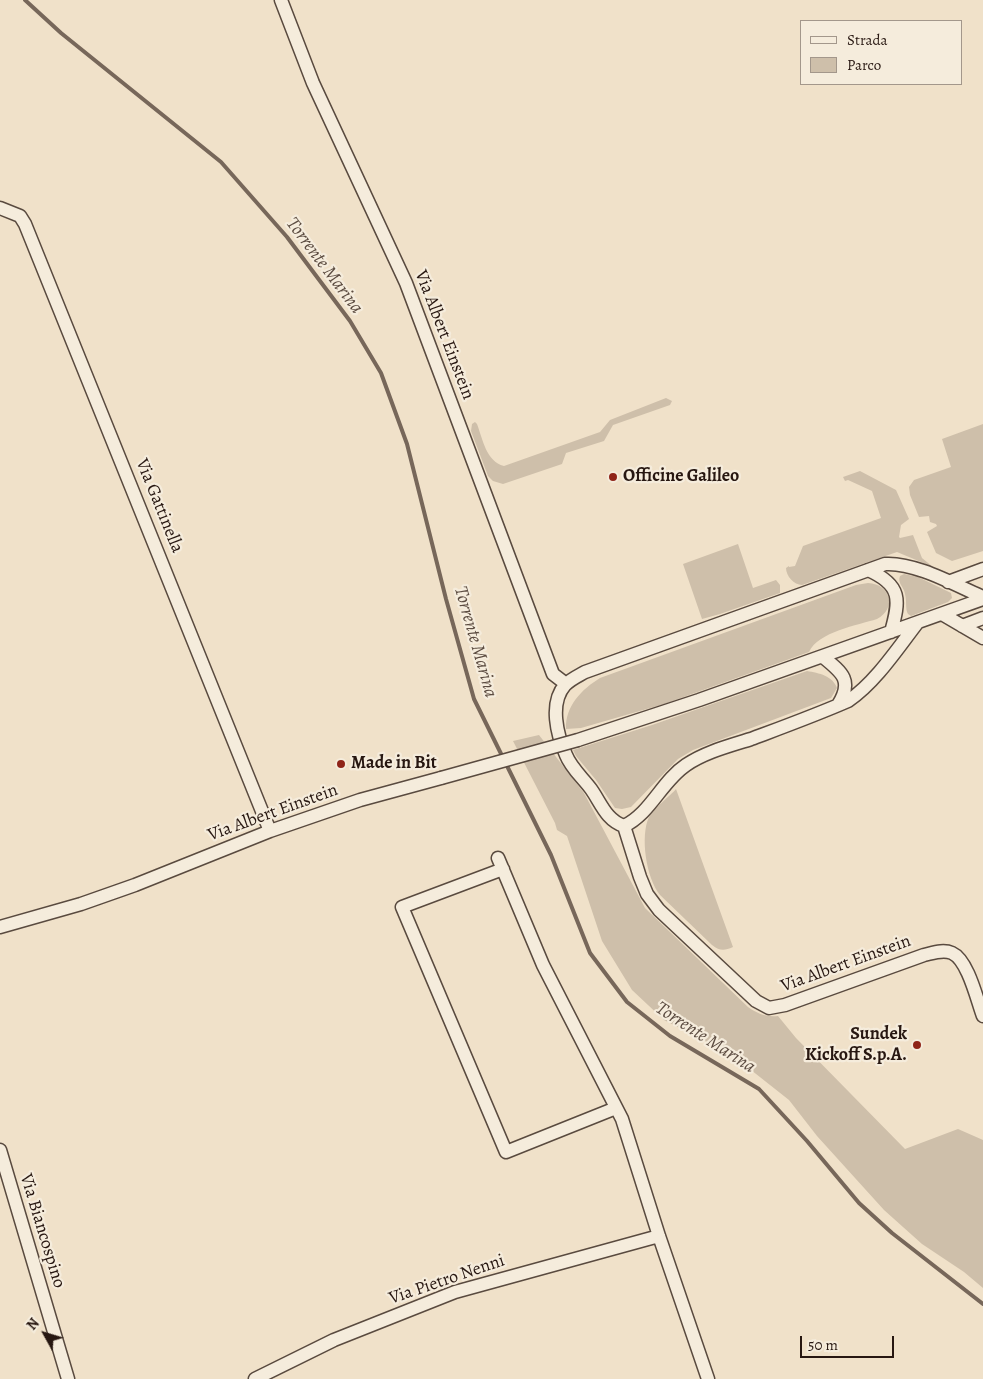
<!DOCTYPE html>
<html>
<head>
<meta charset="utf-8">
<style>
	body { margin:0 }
	#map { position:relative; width:983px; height:1379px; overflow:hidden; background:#f0e1c9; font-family:Alegreya,serif }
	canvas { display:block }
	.legend { position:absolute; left:800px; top:20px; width:162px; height:65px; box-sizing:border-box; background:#f5ecdc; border:1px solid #a3978b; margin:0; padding:6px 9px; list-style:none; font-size:15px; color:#271711 }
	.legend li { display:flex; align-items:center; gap:10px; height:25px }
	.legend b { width:25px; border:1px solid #a3978b }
	.north { position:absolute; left:20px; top:1309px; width:50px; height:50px; -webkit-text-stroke:4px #f5ecdc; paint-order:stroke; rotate:309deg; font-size:14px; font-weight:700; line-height:20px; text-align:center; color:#271711 }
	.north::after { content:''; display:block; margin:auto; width:18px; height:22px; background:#271711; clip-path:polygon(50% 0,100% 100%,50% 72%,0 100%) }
	.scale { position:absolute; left:800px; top:1336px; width:94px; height:22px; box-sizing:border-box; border:2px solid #271711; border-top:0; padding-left:6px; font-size:15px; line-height:18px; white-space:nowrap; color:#271711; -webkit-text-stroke:4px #f5ecdc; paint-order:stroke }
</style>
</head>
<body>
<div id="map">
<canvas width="983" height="1379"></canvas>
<ul class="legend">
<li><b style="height:6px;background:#f5ecdc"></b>Strada</li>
<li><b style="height:14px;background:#cebfaa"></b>Parco</li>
</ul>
<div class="north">N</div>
<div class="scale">50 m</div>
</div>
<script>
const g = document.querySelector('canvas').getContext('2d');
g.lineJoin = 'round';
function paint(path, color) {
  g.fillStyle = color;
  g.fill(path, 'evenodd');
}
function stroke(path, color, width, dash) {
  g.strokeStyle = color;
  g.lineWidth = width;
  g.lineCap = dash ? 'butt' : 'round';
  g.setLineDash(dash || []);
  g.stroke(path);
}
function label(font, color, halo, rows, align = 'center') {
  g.font = font + ' Alegreya,serif';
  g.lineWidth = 4.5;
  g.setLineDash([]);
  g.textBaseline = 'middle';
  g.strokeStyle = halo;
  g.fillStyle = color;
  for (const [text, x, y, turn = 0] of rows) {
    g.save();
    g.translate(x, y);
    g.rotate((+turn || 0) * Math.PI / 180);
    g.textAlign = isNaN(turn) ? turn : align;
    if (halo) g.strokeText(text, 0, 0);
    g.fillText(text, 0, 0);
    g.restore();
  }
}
const green = new Path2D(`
	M 666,398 L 672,401 L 670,405 L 613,425 L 604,441 L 566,453 L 562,464 L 503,484 L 493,481 L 488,476 L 471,431 L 472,424 L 475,422 L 477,424 C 483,440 486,461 504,466 L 600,432 L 610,420 Z
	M 983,424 L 983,551 L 952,561 L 936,553 L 927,532 L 937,526 L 936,524 L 930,522 L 929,516 L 919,517 L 910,495 L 909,487 L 914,480 L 951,467 L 942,439 Z
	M 860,471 L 896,490 L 909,519 L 901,525 L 899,537 L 900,538 L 913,535 L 922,558 L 933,567 L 897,552 L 802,585 C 794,585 786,576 786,568 L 789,566 L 789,567 L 795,566 L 803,546 L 881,518 L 872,491 L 848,480 L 845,481 L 843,477 Z
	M 738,544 L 753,588 L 776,580 L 780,585 L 780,593 L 720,614 L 702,619 L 683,564 Z
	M 904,574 L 918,577 L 947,591 L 951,593 L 952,598 L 948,602 L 911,616 L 908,614 C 905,609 907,601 905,594 C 904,587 897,583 900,576 Z
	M 868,583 C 891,584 897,609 877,619 C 858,625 818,632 809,652 L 664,704 L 581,728 L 566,729 C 565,706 582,689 600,678 L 856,585 Z
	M 807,671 C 819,673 833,676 837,688 L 831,698 L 693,750 L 678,759 L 631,807 L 622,809 L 615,808 L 596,780 L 576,756 L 573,750 L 652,725 Z
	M 539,735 L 584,793 L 645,908 L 748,1007 C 758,1014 766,1017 778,1016 L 796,1038 L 905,1149 L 958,1129 L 983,1140 L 983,1288 L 964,1272 L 922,1244 L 884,1210 L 817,1136 L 789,1100 L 732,1055 L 664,1020 L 632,990 L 602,941 L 567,836 L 557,830 L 555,823 L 513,741 Z
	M 676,789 L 733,947 C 724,951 720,951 712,945 L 660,895 C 646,878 640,836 649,817 C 653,809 670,796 676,789 Z`);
const stream = new Path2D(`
	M 25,0 L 61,33 L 221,162 L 287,237 L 350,321 L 381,373 L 407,444 L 446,599 L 474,699 L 551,855 L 590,953 L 627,1002 L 670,1036 L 759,1089 L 807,1141 L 859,1203 L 892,1233 L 983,1304`);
const minor = new Path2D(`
	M 281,0 L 313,83 L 406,283 L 553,674 L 566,684
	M 0,208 L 20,216 L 25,224 L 270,831
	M 868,570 C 902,585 900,600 891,632
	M 948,582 L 983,569
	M 942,614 L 983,638
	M 918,622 C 898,648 875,683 848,701 C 816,715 783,727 751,739 C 729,746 705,752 686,765 C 662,781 650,814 624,826 C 606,820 601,803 591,789 C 583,778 571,768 566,755 C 557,735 549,703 565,685 C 571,679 578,676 585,672 L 885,564 C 915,562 955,585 983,597
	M 962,626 L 983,618
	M 823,657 C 843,673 853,681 838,705
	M 578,740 L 699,700 L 983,599
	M 624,826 L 640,877 L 647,894 L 659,910 L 756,1001 L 769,1008 L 785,1005 L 924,955 C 933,953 943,949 952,953 C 968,960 977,1000 983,1016
	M 498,858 L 543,965 L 622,1119 L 659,1236 L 708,1379
	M 503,869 L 402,907 L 506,1152 L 616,1108
	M 0,927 L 81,904 L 135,885 L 270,831 L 360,800 L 441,778
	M 0,1150 L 68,1379
	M 255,1379 L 334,1340 L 455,1292 L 659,1236`);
const minorBridge = new Path2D(`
	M 441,778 L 578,740`);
const markers = [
	[613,477,5,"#8f2418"],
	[341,764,5,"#8f2418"],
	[917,1045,5,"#8f2418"]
];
const streetNames = [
	["Via Albert Einstein",444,335,69],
	["Via Gattinella",159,506,68],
	["Via Albert Einstein",273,813,-20],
	["Via Albert Einstein",846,964,-20],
	["Via Biancospino",42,1231,73],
	["Via Pietro Nenni",447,1280,-19]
];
const poiNames = [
	["Officine Galileo",623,477],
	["Made in Bit",351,764],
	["Sundek",907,1035,"right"],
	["Kickoff S.p.A.",907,1056,"right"]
];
const waterNames = [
	["Torrente Marina",324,266,53],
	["Torrente Marina",475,642,74],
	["Torrente Marina",705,1038,33]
];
paint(green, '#cebfaa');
stroke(stream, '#77675a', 4);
stroke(minor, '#594a3f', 15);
stroke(minor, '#f5ecdc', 12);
stroke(minorBridge, '#594a3f', 15, []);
stroke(minorBridge, '#f5ecdc', 12);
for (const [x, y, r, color] of markers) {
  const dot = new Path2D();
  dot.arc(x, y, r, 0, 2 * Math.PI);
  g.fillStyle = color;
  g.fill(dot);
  stroke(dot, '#f5ecdc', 2);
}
label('18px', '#271711', '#f5ecdc', streetNames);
label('bold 18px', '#271711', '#f5ecdc', poiNames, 'left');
label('italic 19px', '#5c4c41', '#f5ecdc', waterNames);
</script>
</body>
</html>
